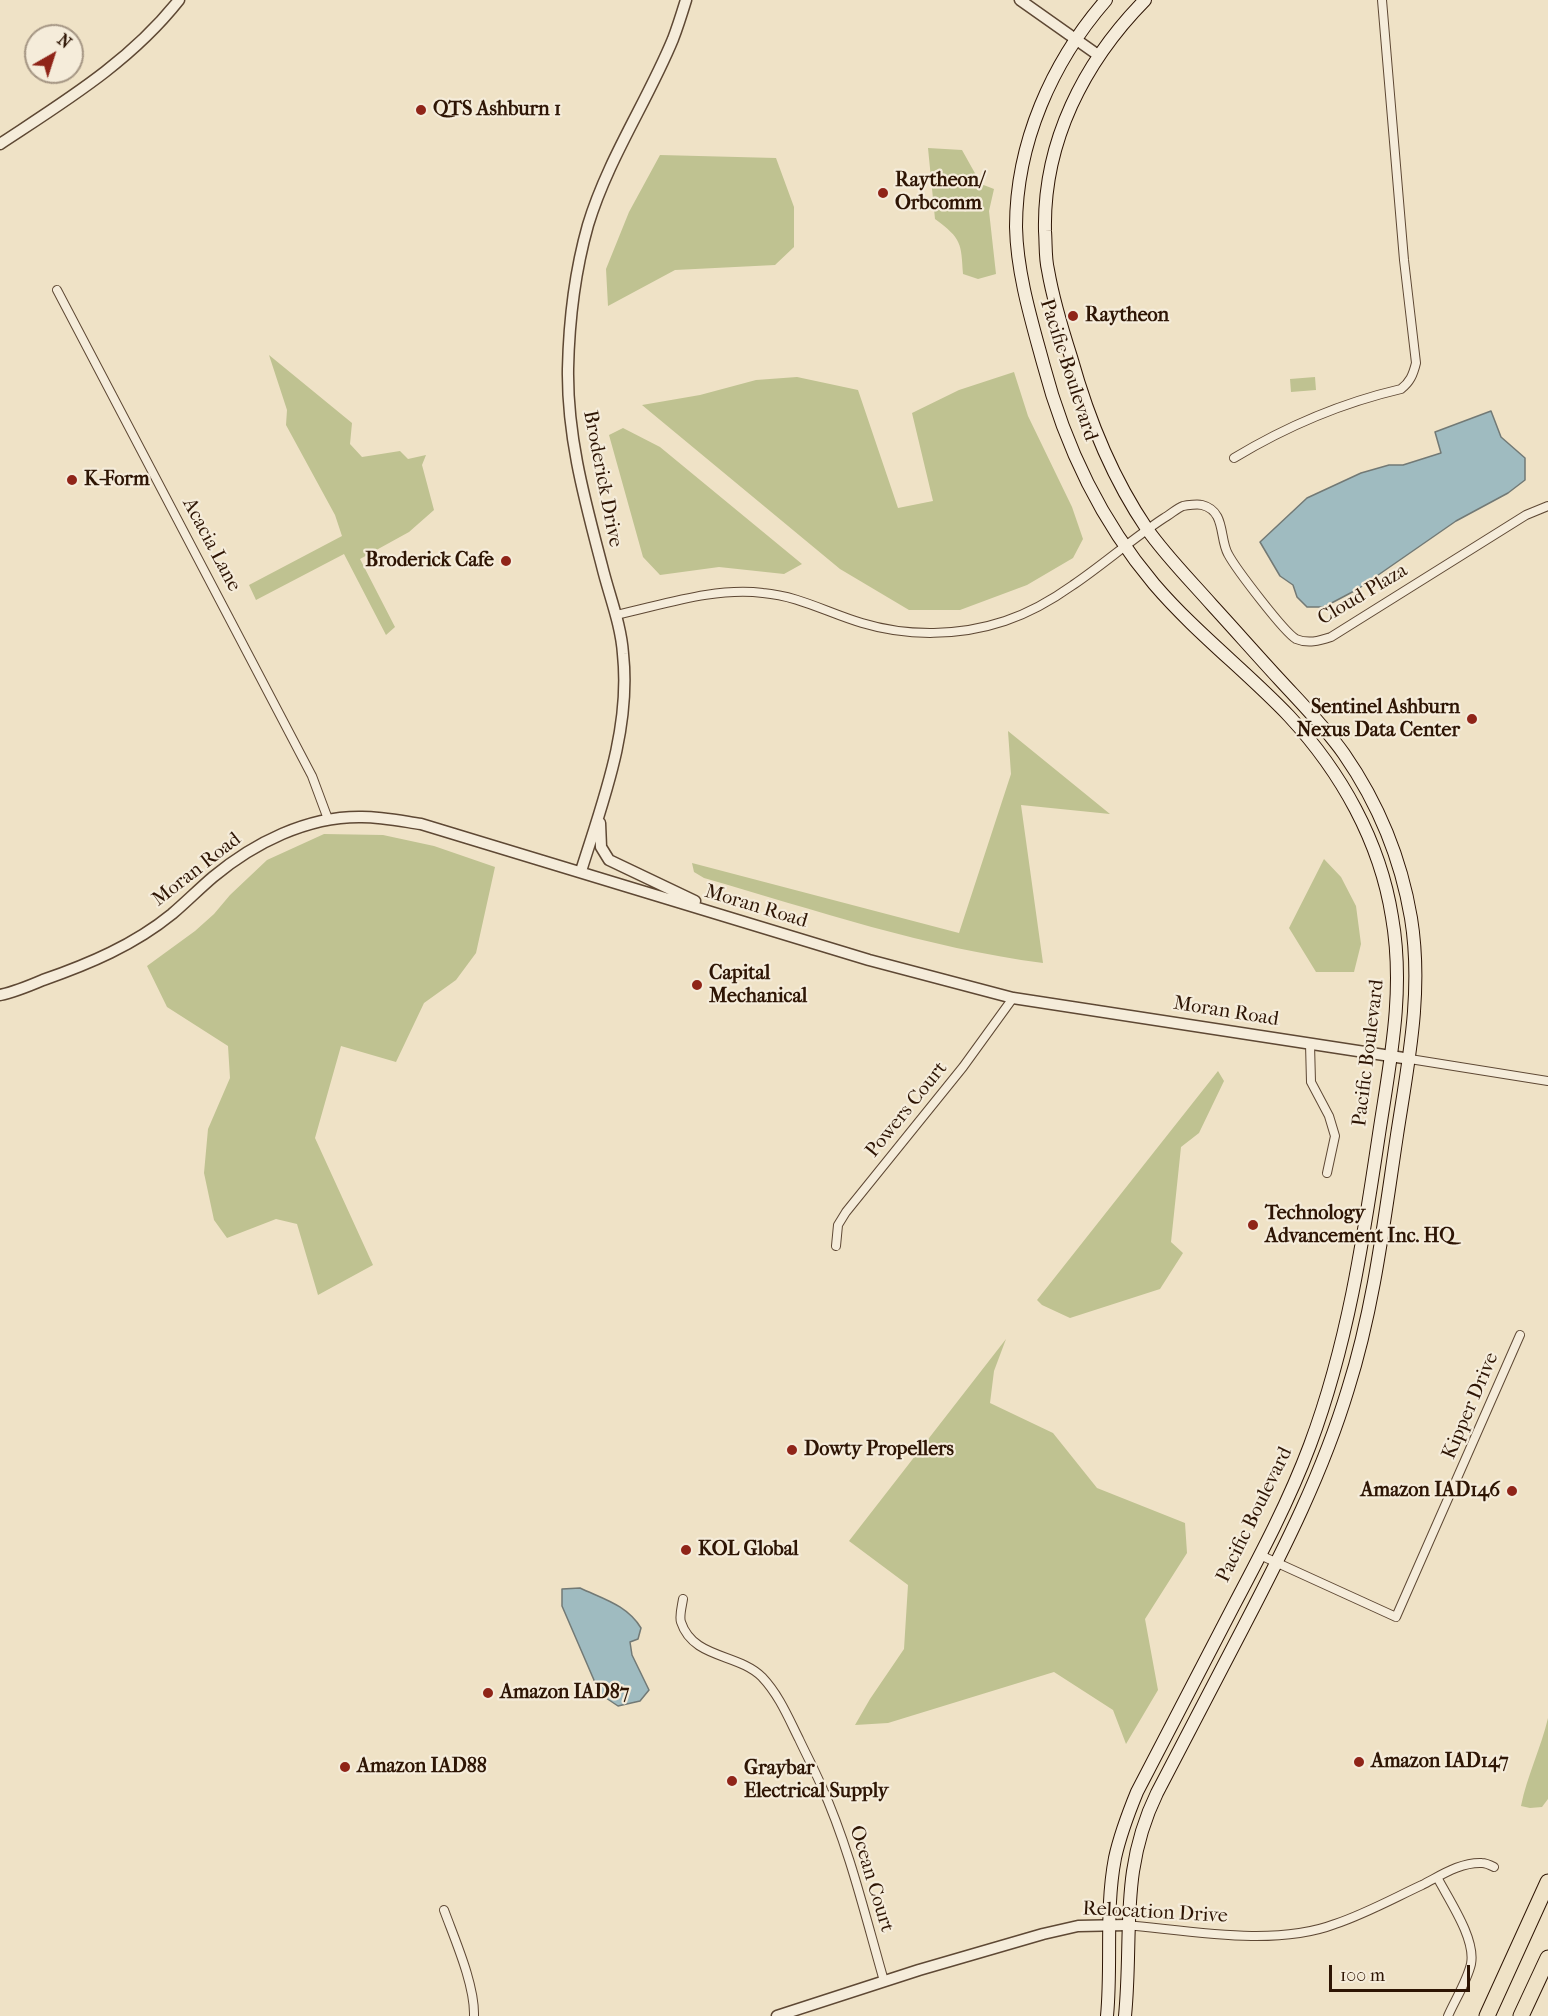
<!DOCTYPE html>
<html>
<head>
<meta charset="utf-8">
<style>
	body { margin:0 }
	#map { position:relative; width:1548px; height:2016px; overflow:hidden; background:#efe2c6; font-family:"IM FELL French Canon",serif }
	canvas { display:block }
	.north { position:absolute; left:24px; top:24px; width:60px; height:60px; box-sizing:border-box; background:#f5ecda; border:2px solid #a59684; border-radius:50%; rotate:39deg; font-size:16px; font-weight:700; line-height:24px; text-align:center; color:#2e1504 }
	.north::after { content:''; display:block; margin:auto; width:21px; height:27px; background:#8f2418; clip-path:polygon(50% 0,100% 100%,50% 72%,0 100%) }
	.scale { position:absolute; left:1329px; top:1965px; width:141px; height:27px; box-sizing:border-box; border:3px solid #2e1504; border-top:0; padding-left:8px; font-size:18px; line-height:21px; white-space:nowrap; color:#2e1504; -webkit-text-stroke:4px #f5ecda; paint-order:stroke }
</style>
</head>
<body>
<div id="map">
<canvas width="1548" height="2016"></canvas>
<div class="north">N</div>
<div class="scale">100 m</div>
</div>
<script>
const g = document.querySelector('canvas').getContext('2d');
g.lineJoin = 'round';
function paint(path, color) {
  g.fillStyle = color;
  g.fill(path, 'evenodd');
}
function stroke(path, color, width, dash) {
  g.strokeStyle = color;
  g.lineWidth = width;
  g.lineCap = dash ? 'butt' : 'round';
  g.setLineDash(dash || []);
  g.stroke(path);
}
function label(font, color, halo, rows, align = 'center') {
  g.font = font + ' "IM FELL French Canon",serif';
  g.lineWidth = 4.5;
  g.setLineDash([]);
  g.textBaseline = 'middle';
  g.strokeStyle = halo;
  g.fillStyle = color;
  for (const [text, x, y, turn = 0] of rows) {
    g.save();
    g.translate(x, y);
    g.rotate((+turn || 0) * Math.PI / 180);
    g.textAlign = isNaN(turn) ? turn : align;
    if (halo) g.strokeText(text, 0, 0);
    g.fillText(text, 0, 0);
    g.restore();
  }
}
const green = new Path2D(`
	M 928,148 L 962,150 L 981,184 L 994,189 L 989,211 L 996,274 L 978,279 L 963,274 C 961,243 962,239 935,219 Z
	M 660,155 L 776,158 L 794,207 L 794,247 L 775,265 L 675,270 L 608,306 L 606,269 L 629,212 Z
	M 269,355 L 352,423 L 350,444 L 362,457 L 400,451 L 408,459 L 426,455 L 422,465 L 434,510 L 409,532 L 360,559 L 395,627 L 386,635 L 344,554 L 256,600 L 249,585 L 342,536 L 335,515 L 286,425 L 287,410 Z
	M 1014,372 L 1028,416 L 1072,507 L 1083,539 L 1073,558 L 1027,585 L 960,610 L 909,610 L 840,569 L 642,405 L 700,395 L 756,380 L 797,377 L 858,390 L 898,508 L 933,501 L 912,413 L 959,390 Z
	M 1315,377 L 1316,390 L 1291,392 L 1290,379 Z
	M 623,428 L 660,447 L 802,564 L 784,574 L 719,567 L 660,575 L 643,557 L 609,435 Z
	M 1008,731 L 1110,814 L 1021,805 L 1043,963 C 927,948 815,910 704,878 L 694,872 L 692,863 L 959,933 L 1011,774 Z
	M 324,834 L 383,835 L 434,846 L 495,867 L 476,953 L 456,980 L 424,1003 L 396,1062 L 341,1046 L 315,1138 L 373,1265 L 318,1295 L 297,1224 L 276,1219 L 227,1238 L 214,1220 L 204,1173 L 208,1129 L 230,1078 L 228,1046 L 167,1007 L 147,966 L 195,931 L 214,914 L 230,895 L 267,860 Z
	M 1324,859 L 1341,877 L 1356,906 L 1361,944 L 1354,972 L 1316,972 L 1289,928 Z
	M 1218,1071 L 1224,1081 L 1199,1133 L 1181,1147 L 1171,1242 L 1183,1253 L 1160,1289 L 1070,1318 L 1042,1305 L 1037,1300 Z
	M 1006,1339 L 994,1371 L 990,1403 L 1053,1433 L 1097,1488 L 1185,1523 L 1187,1553 L 1145,1619 L 1158,1690 L 1126,1744 L 1113,1710 L 1054,1672 L 888,1723 L 855,1725 L 870,1699 L 904,1649 L 908,1585 L 849,1541 Z
	M 1548,1718 L 1548,1799 L 1542,1807 L 1530,1808 L 1521,1806 C 1527,1776 1541,1748 1548,1718 Z`);
const water = new Path2D(`
	M 1491,411 L 1501,437 L 1525,458 L 1525,480 L 1508,493 L 1456,521 L 1358,589 L 1324,607 L 1307,607 L 1297,597 L 1293,585 L 1280,576 L 1260,542 L 1307,498 L 1361,473 L 1389,465 L 1403,465 L 1441,453 L 1435,432 Z
	M 580,1588 C 603,1599 627,1605 641,1628 L 638,1639 L 630,1642 L 632,1655 L 649,1690 L 640,1701 L 618,1706 L 600,1694 L 562,1606 L 562,1589 Z`);
const minor = new Path2D(`
	M 57,290 L 312,776 L 328,819
	M 1234,458 C 1287,426 1341,403 1401,389 C 1410,382 1413,375 1416,363 L 1404,260 L 1382,0
	M 616,615 C 663,605 714,587 763,593 C 799,596 828,613 862,623 C 908,637 960,636 1005,621 C 1029,613 1052,600 1073,585 C 1104,564 1132,539 1164,518 C 1170,515 1177,508 1183,506 C 1187,505 1198,504 1202,505 C 1226,511 1219,538 1228,554 C 1236,569 1284,632 1296,639 C 1308,644 1319,641 1331,637 L 1526,515 L 1548,506
	M 1310,1044 L 1311,1082 L 1329,1116 L 1335,1136 L 1327,1173
	M 1410,1059 L 1548,1081
	M 836,1246 L 838,1225 L 846,1212 L 963,1067 L 1013,998
	M 1260,1555 L 1396,1617 L 1520,1335
	M 683,1599 C 682,1606 679,1616 681,1622 C 693,1659 738,1653 762,1677 C 779,1695 788,1717 799,1739 C 806,1754 814,1769 821,1785 C 849,1847 865,1915 884,1981
	M 1437,1877 C 1449,1900 1476,1939 1471,1964 C 1467,1981 1455,2000 1448,2016
	M 444,1910 C 455,1940 475,1985 474,2016
	M 1127,1925 C 1191,1931 1275,1947 1335,1924 C 1365,1914 1394,1898 1422,1885 C 1440,1876 1460,1862 1482,1863 C 1486,1863 1490,1865 1494,1867`);
const tertiary = new Path2D(`
	M 1020,0 L 1098,55
	M 0,144 C 65,101 130,62 179,0
	M 600,823 L 601,847 L 609,860 L 695,901
	M 581,871 C 603,801 631,729 623,654 C 621,624 609,595 602,566 C 585,501 567,437 568,369 C 569,321 575,271 588,225 C 608,159 647,102 673,39 C 678,26 682,13 686,0
	M 0,995 C 15,992 29,986 43,980 C 89,964 134,945 172,914 C 186,902 199,889 213,877 C 254,843 307,816 362,817 C 382,817 401,821 421,824 L 869,960 L 1013,998 L 1410,1059
	M 777,2016 L 919,1970 L 1043,1934 L 1078,1926 L 1127,1925`);
const secondary = new Path2D(`
	M 1106,0 C 1052,62 1016,143 1016,227 C 1017,273 1031,319 1043,363 C 1064,443 1100,520 1154,584 C 1195,632 1246,671 1289,716 C 1341,772 1380,841 1392,917 C 1405,991 1390,1061 1379,1134 C 1363,1241 1348,1343 1310,1445 C 1289,1501 1261,1554 1233,1607 C 1201,1668 1169,1730 1137,1792 C 1128,1814 1120,1835 1115,1858 C 1105,1910 1112,1964 1107,2016
	M 1125,2016 C 1133,1935 1119,1871 1157,1793 C 1186,1738 1215,1682 1244,1626 C 1284,1549 1323,1472 1348,1389 C 1374,1307 1384,1221 1397,1135 C 1408,1063 1423,992 1411,918 C 1401,859 1378,803 1344,754 C 1325,727 1301,703 1279,679 C 1256,654 1234,629 1212,605 C 1190,580 1166,556 1147,529 C 1111,476 1088,418 1071,357 C 1062,329 1053,299 1048,270 C 1045,258 1046,244 1045,231 C 1043,142 1084,62 1145,0`);
const motorway = new Path2D(`
	M 1487,2016 L 1548,1882
	M 1521,2016 L 1548,1958`);
const markers = [
	[421,110,6,"#8f2418"],
	[883,193,6,"#8f2418"],
	[1073,316,6,"#8f2418"],
	[72,480,6,"#8f2418"],
	[506,561,6,"#8f2418"],
	[1472,719,6,"#8f2418"],
	[697,985,6,"#8f2418"],
	[1253,1225,6,"#8f2418"],
	[792,1450,6,"#8f2418"],
	[1512,1491,6,"#8f2418"],
	[686,1550,6,"#8f2418"],
	[488,1693,6,"#8f2418"],
	[1359,1762,6,"#8f2418"],
	[345,1767,6,"#8f2418"],
	[732,1781,6,"#8f2418"]
];
const poiNames = [
	["QTS Ashburn 1",433,110],
	["Raytheon/",895,181],
	["Orbcomm",895,204],
	["Raytheon",1085,316],
	["K-Form",84,480],
	["Broderick Cafe",494,561,"right"],
	["Sentinel Ashburn",1460,708,"right"],
	["Nexus Data Center",1460,731,"right"],
	["Capital",709,974],
	["Mechanical",709,997],
	["Technology",1265,1214],
	["Advancement Inc. HQ",1265,1237],
	["Dowty Propellers",804,1450],
	["Amazon IAD146",1500,1491,"right"],
	["KOL Global",698,1550],
	["Amazon IAD87",500,1693],
	["Amazon IAD147",1371,1762],
	["Amazon IAD88",357,1767],
	["Graybar",744,1769],
	["Electrical Supply",744,1792]
];
const streetNames = [
	["Pacific Boulevard",1068,370,72],
	["Broderick Drive",602,479,79],
	["Acacia Lane",211,545,62],
	["Cloud Plaza",1363,595,-31],
	["Moran Road",197,870,-38],
	["Moran Road",756,907,17],
	["Moran Road",1226,1012,9],
	["Pacific Boulevard",1369,1053,-83],
	["Powers Court",907,1110,-51],
	["Kipper Drive",1471,1406,-67],
	["Pacific Boulevard",1255,1515,-64],
	["Ocean Court",871,1879,73],
	["Relocation Drive",1155,1913,3]
];
paint(green, '#bfc291');
paint(water, '#9fbbc0');
stroke(water, '#727975', 1.5);
stroke(minor, '#5e4834', 10);
stroke(tertiary, '#5e4834', 13);
stroke(secondary, '#2e1504', 14);
stroke(motorway, '#2e1504', 17);
stroke(minor, '#f5ecda', 8);
stroke(tertiary, '#f5ecda', 10);
stroke(secondary, '#f5ecda', 12);
stroke(motorway, '#efe2c6', 15);
for (const [x, y, r, color] of markers) {
  const dot = new Path2D();
  dot.arc(x, y, r, 0, 2 * Math.PI);
  g.fillStyle = color;
  g.fill(dot);
  stroke(dot, '#f5ecda', 2);
}
label('bold 20px', '#2e1504', '#f5ecda', poiNames, 'left');
label('20px', '#2e1504', '#f5ecda', streetNames);
</script>
</body>
</html>
